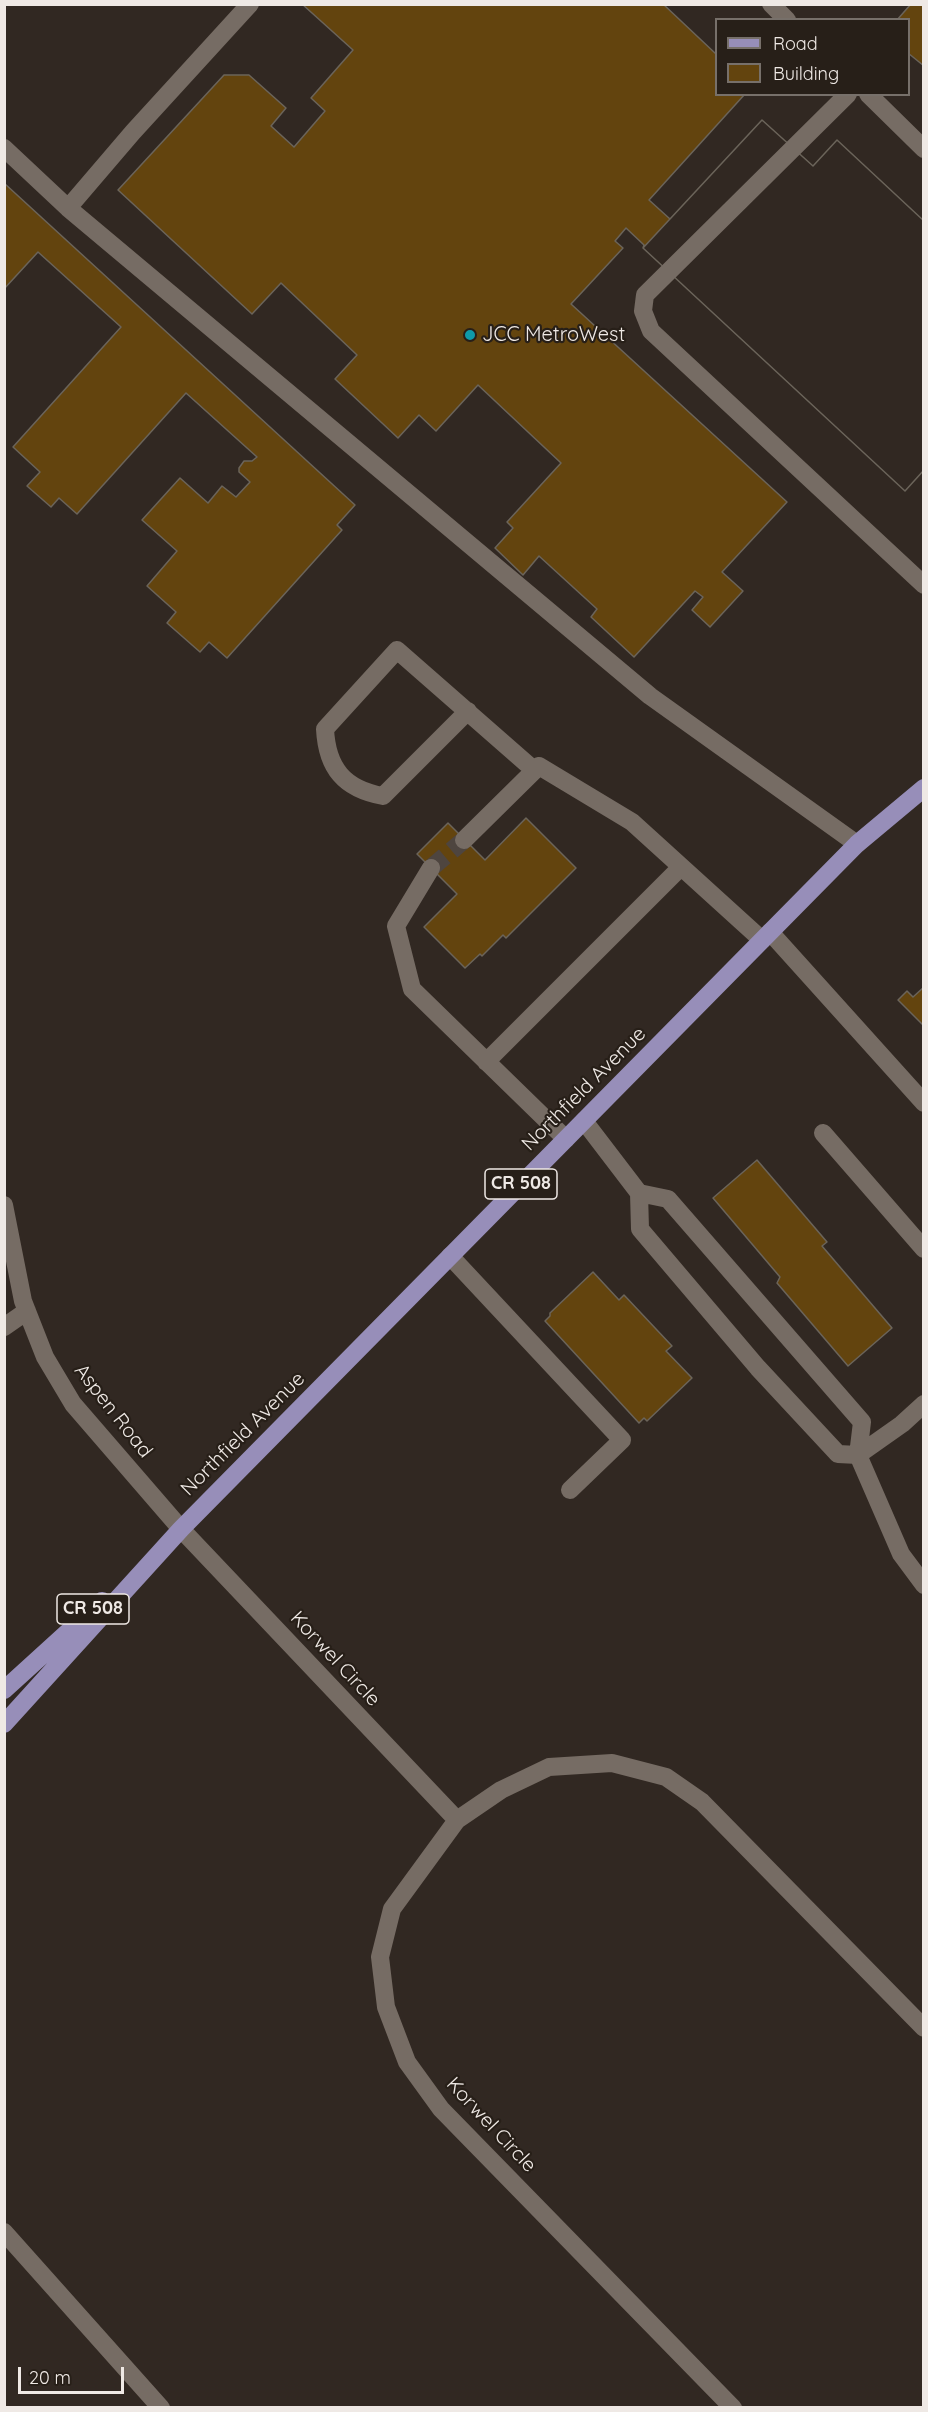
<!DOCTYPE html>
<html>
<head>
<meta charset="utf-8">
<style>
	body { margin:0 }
	#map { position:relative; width:928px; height:2412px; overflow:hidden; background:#312822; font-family:Quicksand,sans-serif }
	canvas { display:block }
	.frame { position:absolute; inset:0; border:6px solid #efe9e5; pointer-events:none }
	.legend { position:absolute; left:715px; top:18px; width:195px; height:78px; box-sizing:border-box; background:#271f18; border:2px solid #77706a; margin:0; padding:8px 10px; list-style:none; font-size:18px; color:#efe9e5 }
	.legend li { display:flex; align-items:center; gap:12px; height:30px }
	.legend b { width:30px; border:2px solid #77706a }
	.scale { position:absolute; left:18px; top:2367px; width:106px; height:27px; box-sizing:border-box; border:3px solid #efe9e5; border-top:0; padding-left:8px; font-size:18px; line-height:21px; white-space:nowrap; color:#efe9e5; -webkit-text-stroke:4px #271f18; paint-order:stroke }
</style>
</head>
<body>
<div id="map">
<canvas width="928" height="2412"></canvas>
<div class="frame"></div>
<ul class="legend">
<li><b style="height:8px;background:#978eb9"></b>Road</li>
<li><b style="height:16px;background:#63440e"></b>Building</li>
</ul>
<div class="scale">20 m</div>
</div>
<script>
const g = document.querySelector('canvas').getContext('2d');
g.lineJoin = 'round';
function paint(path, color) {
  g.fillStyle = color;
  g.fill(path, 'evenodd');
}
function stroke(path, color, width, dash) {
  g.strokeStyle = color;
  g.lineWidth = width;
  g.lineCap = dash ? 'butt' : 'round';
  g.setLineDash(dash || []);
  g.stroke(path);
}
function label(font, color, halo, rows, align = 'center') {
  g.font = font + ' Quicksand,sans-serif';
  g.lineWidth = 4.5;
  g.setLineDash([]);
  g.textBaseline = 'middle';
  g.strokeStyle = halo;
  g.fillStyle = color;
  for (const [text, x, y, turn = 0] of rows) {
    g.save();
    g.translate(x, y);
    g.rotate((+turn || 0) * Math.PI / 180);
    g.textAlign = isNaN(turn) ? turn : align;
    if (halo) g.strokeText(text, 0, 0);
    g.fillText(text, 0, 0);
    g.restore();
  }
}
const building = new Path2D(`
	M 302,4 L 663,4 L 716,54 L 716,94 L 745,94 L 649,200 L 670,219 L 762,120 L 813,166 L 837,140 L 924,221 L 924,470 L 905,491 L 643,248 L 644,245 L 626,228 L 615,241 L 623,248 L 571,304 L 787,502 L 722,572 L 743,591 L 710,627 L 692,610 L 703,597 L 695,591 L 634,657 L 591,617 L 597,609 L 539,556 L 523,575 L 495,548 L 513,528 L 507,522 L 561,463 L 478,385 L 436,431 L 419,415 L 398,438 L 335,379 L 357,355 L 281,283 L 252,314 L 118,190 L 224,75 L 249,75 L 286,108 L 271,126 L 294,147 L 325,111 L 311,98 L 353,50 Z
	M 911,4 L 924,4 L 924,66 L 908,53 L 908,20 L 897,20 Z
	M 762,120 L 813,166 L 837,140 L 924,221 L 924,470 L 905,491 L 643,248 Z
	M 4,183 L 355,505 L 337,525 L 342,530 L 227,658 L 209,642 L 200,652 L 167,623 L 176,612 L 147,586 L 177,551 L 142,520 L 180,478 L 208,503 L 222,486 L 236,497 L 250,482 L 239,472 L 239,468 L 244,461 L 252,461 L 257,457 L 186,393 L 77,514 L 59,498 L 51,507 L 27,486 L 40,472 L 13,447 L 121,327 L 38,252 L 4,289 Z
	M 526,818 L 576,868 L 506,938 L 503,935 L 482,956 L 480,954 L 465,968 L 424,927 L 457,894 L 417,854 L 448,823 L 485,860 Z
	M 924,987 L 924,1026 L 898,1000 L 907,991 L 913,997 Z
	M 757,1160 L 827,1242 L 822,1246 L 892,1328 L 848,1366 L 777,1283 L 780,1277 L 713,1198 Z
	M 593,1272 L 619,1300 L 624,1295 L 672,1346 L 666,1351 L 692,1378 L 647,1421 L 644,1418 L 639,1423 L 545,1321 L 550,1316 L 550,1313 Z`);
const minorTunnel = new Path2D(`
	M 431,868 L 464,840`);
const minor = new Path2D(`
	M 771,4 L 787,20
	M 848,94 L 645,295 L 643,311 L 651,331 L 924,585
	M 868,94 L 924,149
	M 4,148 L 68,208 L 650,696 L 857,844
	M 68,208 L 133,132 L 250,4
	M 468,711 L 383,796 C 344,789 327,768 325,729 L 397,650 L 534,770
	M 464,840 L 539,766 L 632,822 L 762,940
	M 431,868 L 396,926 L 412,989 L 566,1139
	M 770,932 L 924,1103
	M 486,1062 L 681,867
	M 584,1121 L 639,1193 L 640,1229 L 758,1368 L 838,1454 L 858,1455 L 902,1424 L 924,1404
	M 823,1133 L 924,1249
	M 639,1193 L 668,1199 L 862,1422 L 858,1455 L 901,1554 L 924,1585
	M 4,1205 L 23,1301 L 45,1357 L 73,1404 L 181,1529 L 457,1820
	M 450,1256 L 622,1440 L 570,1490
	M 4,1327 L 27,1311
	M 4,2232 L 161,2408
	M 733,2408 L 441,2109 L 407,2062 L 386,2007 L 380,1957 L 392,1909 L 457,1820 L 501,1790 L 549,1767 L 612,1763 L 666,1777 L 702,1802 L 924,2028`);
const major = new Path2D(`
	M 4,1690 L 102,1601
	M 4,1724 L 181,1529 L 857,844 L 924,788`);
const markers = [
	[470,335,6,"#0f9aa8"]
];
const shields = [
	[521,1184,72],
	[93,1609,72]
];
const shieldNames = [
	["CR 508",521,1184],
	["CR 508",93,1609]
];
const poiNames = [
	["JCC MetroWest",482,335]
];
const streetNames = [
	["Northfield Avenue",584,1089,-45],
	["Aspen Road",113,1411,52],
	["Northfield Avenue",243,1434,-45],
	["Korwel Circle",335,1659,47],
	["Korwel Circle",491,2125,47]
];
paint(building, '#63440e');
stroke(building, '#6b645a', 1.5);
stroke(minorTunnel, '#4e453f', 18, [18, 9]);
stroke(minor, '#766c64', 18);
stroke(major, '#978eb9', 18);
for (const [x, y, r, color] of markers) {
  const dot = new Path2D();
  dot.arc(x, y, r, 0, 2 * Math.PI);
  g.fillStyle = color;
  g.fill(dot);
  stroke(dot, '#271f18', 2);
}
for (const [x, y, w] of shields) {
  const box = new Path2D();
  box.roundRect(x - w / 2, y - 15, w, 30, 4.5);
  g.fillStyle = '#271f18';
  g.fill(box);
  stroke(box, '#efe9e5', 1.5);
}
label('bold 18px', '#efe9e5', null, shieldNames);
label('20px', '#efe9e5', '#271f18', poiNames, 'left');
label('20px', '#efe9e5', '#271f18', streetNames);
</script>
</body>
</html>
